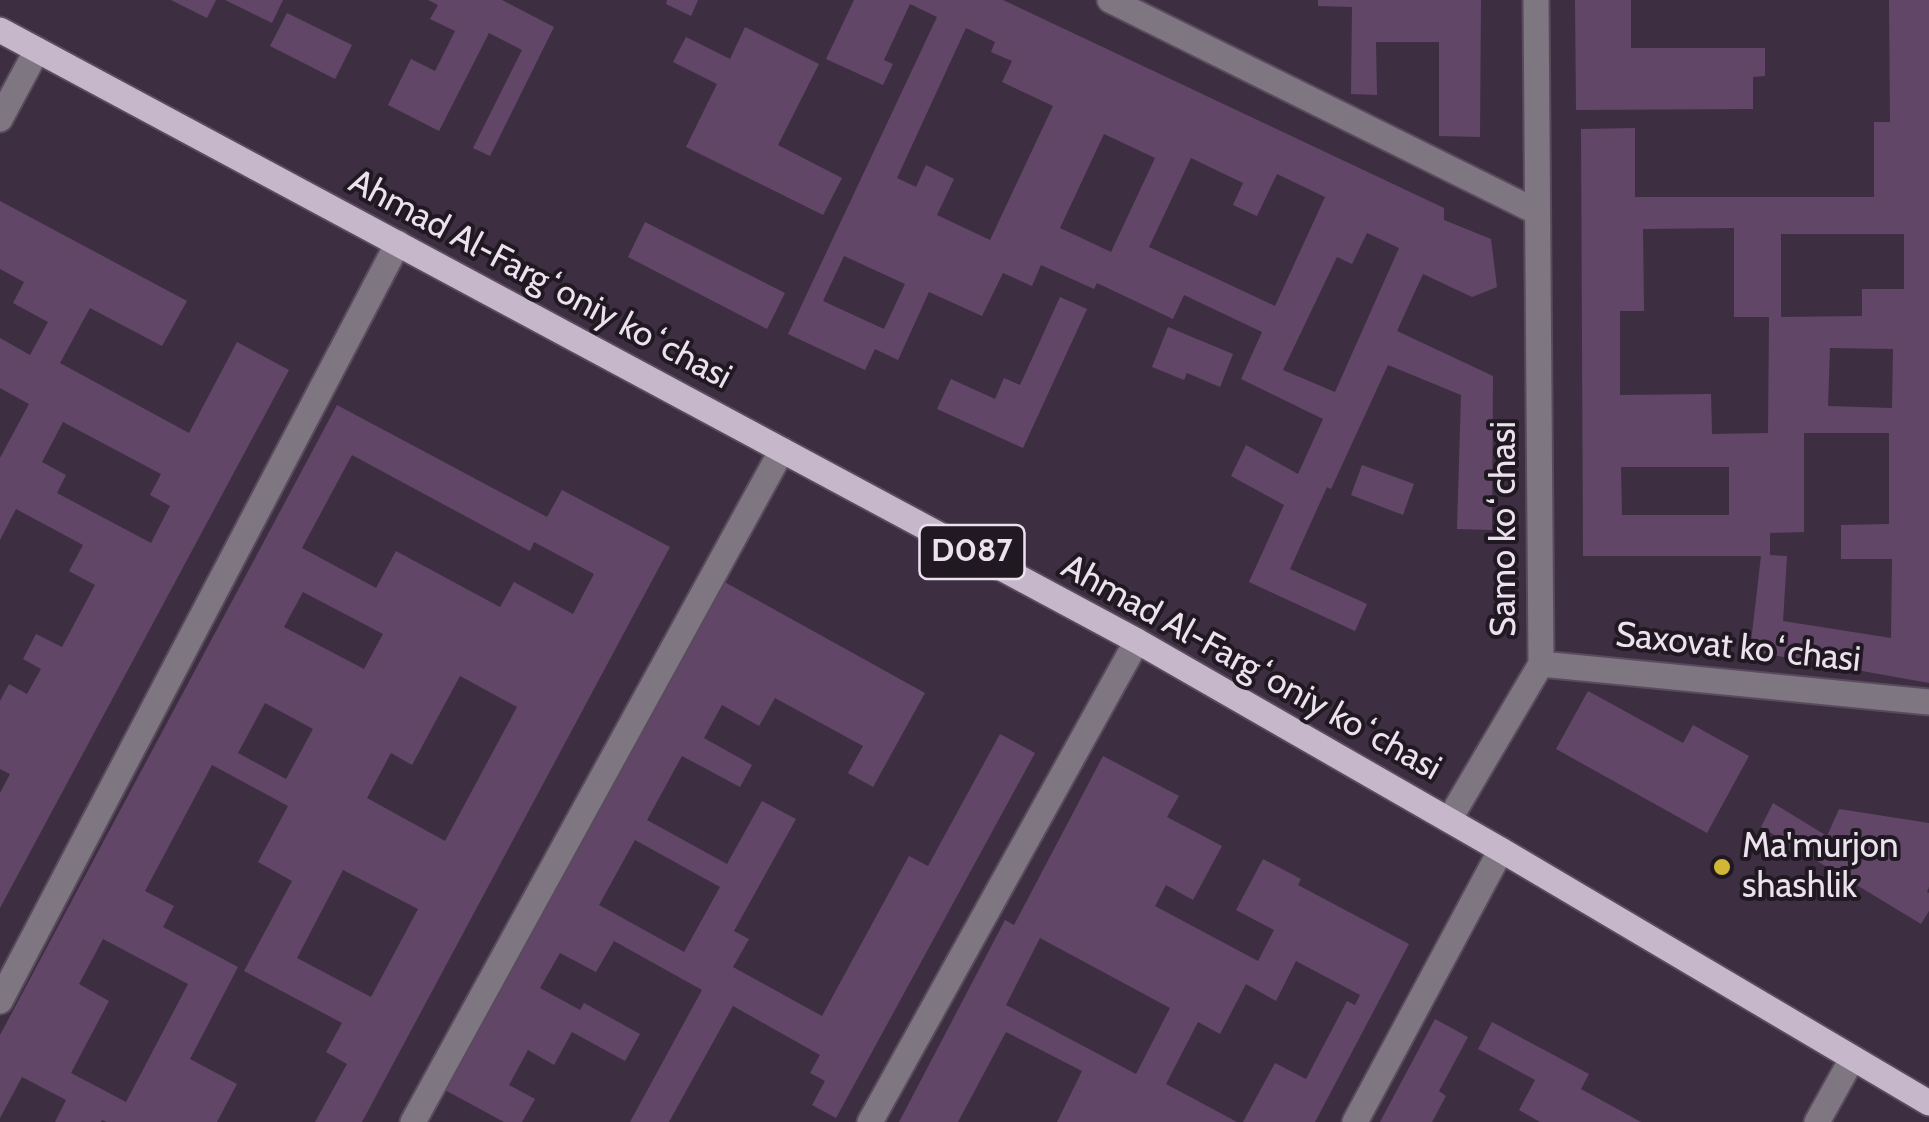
<!DOCTYPE html>
<html>
<head>
<meta charset="utf-8">
<style>
	body { margin:0 }
	canvas { display:block; background:#3d2e41 }
</style>
</head>
<body>
<canvas width="1929" height="1122"></canvas>
<script>
const g = document.querySelector('canvas').getContext('2d');
g.lineJoin = 'round';
function paint(path, color) {
  g.fillStyle = color;
  g.fill(path, 'evenodd');
}
function stroke(path, color, width, dash) {
  g.strokeStyle = color;
  g.lineWidth = width;
  g.lineCap = dash ? 'butt' : 'round';
  g.setLineDash(dash || []);
  g.stroke(path);
}
function label(font, color, halo, rows, align = 'center') {
  g.font = font + ' Cabin,sans-serif';
  g.lineWidth = 8;
  g.setLineDash([]);
  g.textBaseline = 'middle';
  g.strokeStyle = halo;
  g.fillStyle = color;
  for (const [text, x, y, turn = 0] of rows) {
    g.save();
    g.translate(x, y);
    g.rotate((+turn || 0) * Math.PI / 180);
    g.textAlign = isNaN(turn) ? turn : align;
    if (halo) g.strokeText(text, 0, 0);
    g.fillText(text, 0, 0);
    g.restore();
  }
}
const building = new Path2D(`
	M 171,0 L 216,0 L 207,18 Z
	M 225,0 L 283,0 L 272,23 Z
	M 428,0 L 502,0 L 554,27 L 490,156 L 473,148 L 522,50 L 489,33 L 439,131 L 388,105 L 411,59 L 435,71 L 455,31 L 430,19 L 438,5 Z
	M 667,0 L 698,0 L 691,16 L 666,4 Z
	M 854,0 L 1003,0 L 1444,208 L 1444,220 L 1491,239 L 1497,287 L 1472,297 L 1423,274 L 1397,331 L 1493,376 L 1492,530 L 1457,529 L 1461,395 L 1388,365 L 1331,489 L 1327,487 L 1290,569 L 1367,604 L 1355,631 L 1249,582 L 1284,505 L 1231,476 L 1246,445 L 1298,474 L 1323,419 L 1241,379 L 1262,332 L 1184,295 L 1173,319 L 1097,283 L 1094,289 L 1041,265 L 1032,286 L 1003,273 L 982,316 L 929,292 L 898,360 L 875,349 L 865,370 L 788,334 L 937,17 L 910,4 L 884,60 L 893,64 L 883,85 L 826,59 ZM 966,28 L 995,42 L 991,52 L 1012,61 L 1002,82 L 1053,106 L 990,240 L 937,215 L 954,179 L 926,165 L 916,187 L 897,178 ZM 1104,134 L 1155,158 L 1111,252 L 1060,228 ZM 1191,158 L 1243,183 L 1233,205 L 1257,216 L 1277,174 L 1325,197 L 1275,306 L 1149,247 ZM 1367,233 L 1399,248 L 1335,392 L 1283,370 L 1337,257 L 1352,264 ZM 844,256 L 905,284 L 884,329 L 823,301 Z
	M 1318,0 L 1481,0 L 1480,137 L 1439,136 L 1439,42 L 1376,42 L 1377,95 L 1351,94 L 1352,7 L 1318,6 Z
	M 1575,0 L 1631,0 L 1631,48 L 1765,48 L 1765,76 L 1753,77 L 1753,109 L 1576,110 Z
	M 1889,0 L 1929,0 L 1929,683 L 1750,651 L 1761,556 L 1583,556 L 1581,129 L 1635,128 L 1635,197 L 1874,197 L 1874,122 L 1890,122 ZM 1734,228 L 1734,317 L 1769,317 L 1768,433 L 1712,434 L 1711,394 L 1620,395 L 1620,311 L 1644,311 L 1643,229 ZM 1781,234 L 1904,234 L 1904,289 L 1862,289 L 1862,316 L 1781,317 ZM 1830,348 L 1893,349 L 1892,408 L 1828,406 ZM 1804,433 L 1889,433 L 1889,524 L 1841,525 L 1841,559 L 1892,559 L 1891,638 L 1783,621 L 1787,556 L 1770,555 L 1770,533 L 1804,532 ZM 1621,467 L 1729,467 L 1729,515 L 1622,515 Z
	M 287,13 L 352,45 L 335,79 L 270,46 Z
	M 745,27 L 819,64 L 778,145 L 842,178 L 823,215 L 686,147 L 717,84 L 673,62 L 686,37 L 730,59 Z
	M 0,201 L 187,301 L 162,346 L 90,308 L 60,363 L 189,433 L 237,342 L 289,370 L 0,908 L 0,793 L 10,774 L 0,769 L 0,701 L 9,684 L 27,694 L 41,669 L 23,659 L 36,634 L 62,647 L 95,585 L 69,571 L 83,545 L 16,509 L 0,540 L 0,458 L 29,404 L 0,388 L 0,338 L 30,355 L 48,322 L 13,303 L 24,282 L 0,269 ZM 63,422 L 161,474 L 150,495 L 170,506 L 151,543 L 57,493 L 66,475 L 42,462 Z
	M 645,222 L 785,293 L 767,329 L 628,257 Z
	M 1060,297 L 1087,309 L 1023,448 L 937,409 L 951,379 L 995,399 L 1004,378 L 1020,385 Z
	M 1168,327 L 1233,354 L 1220,387 L 1187,373 L 1184,380 L 1152,367 Z
	M 337,405 L 547,517 L 562,490 L 670,547 L 362,1122 L 315,1122 L 347,1064 L 326,1052 L 342,1023 L 244,971 L 292,881 L 258,862 L 288,806 L 212,765 L 145,891 L 174,906 L 163,927 L 238,967 L 190,1059 L 237,1084 L 217,1122 L 107,1122 L 102,1120 L 101,1122 L 55,1122 L 66,1100 L 22,1077 L 0,1118 L 0,1035 ZM 352,455 L 530,551 L 534,542 L 594,574 L 573,614 L 514,582 L 500,607 L 396,551 L 376,588 L 302,548 ZM 303,592 L 383,634 L 364,669 L 284,627 ZM 460,676 L 517,707 L 445,841 L 367,798 L 391,753 L 412,765 ZM 265,703 L 313,729 L 286,779 L 238,753 ZM 343,870 L 418,909 L 371,997 L 297,958 ZM 103,939 L 188,984 L 126,1102 L 71,1073 L 109,1001 L 79,984 Z
	M 1362,465 L 1414,484 L 1403,515 L 1351,495 Z
	M 721,580 L 925,693 L 873,787 L 848,773 L 863,746 L 775,698 L 759,726 L 722,705 L 704,738 L 752,765 L 740,787 L 682,756 L 647,820 L 727,864 L 762,801 L 796,819 L 734,931 L 749,939 L 733,967 L 822,1016 L 909,856 L 928,866 L 1000,734 L 1035,753 L 836,1118 L 812,1105 L 825,1081 L 810,1073 L 820,1055 L 733,1006 L 669,1122 L 630,1122 L 702,990 L 614,941 L 596,972 L 560,953 L 540,988 L 580,1010 L 584,1003 L 640,1034 L 625,1061 L 572,1032 L 554,1065 L 528,1050 L 509,1085 L 535,1099 L 522,1122 L 504,1122 L 443,1089 ZM 635,840 L 720,887 L 684,952 L 599,905 Z
	M 1588,691 L 1683,743 L 1693,725 L 1749,756 L 1707,833 L 1556,749 Z
	M 1103,756 L 1179,796 L 1167,817 L 1222,846 L 1193,900 L 1166,885 L 1155,906 L 1258,961 L 1274,930 L 1236,910 L 1263,859 L 1301,879 L 1298,885 L 1409,944 L 1315,1122 L 1243,1122 L 1275,1063 L 1306,1079 L 1347,1001 L 1355,1005 L 1360,995 L 1296,961 L 1276,1001 L 1246,984 L 1220,1034 L 1198,1022 L 1166,1084 L 1237,1122 L 1057,1122 L 1082,1071 L 1006,1032 L 958,1122 L 899,1122 L 1005,920 L 1014,925 ZM 1040,938 L 1170,1008 L 1136,1074 L 1006,1005 Z
	M 1773,803 L 1827,836 L 1839,809 L 1929,823 L 1929,887 L 1927,892 L 1929,893 L 1929,911 L 1921,924 L 1761,827 Z
	M 1435,1019 L 1468,1037 L 1439,1091 L 1446,1096 L 1432,1122 L 1380,1122 Z
	M 1492,1022 L 1589,1074 L 1581,1089 L 1641,1122 L 1540,1122 L 1519,1110 L 1535,1080 L 1478,1049 Z`);
const minor = new Path2D(`
	M 1110,0 L 1537,212
	M 0,119 L 37,50
	M 1541,664 L 1929,702
	M 1449,820 L 1541,664 L 1536,0
	M 0,1001 L 398,243
	M 413,1122 L 782,450
	M 870,1122 L 1137,641
	M 1355,1122 L 1501,850
	M 1817,1122 L 1852,1059`);
const major = new Path2D(`
	M 0,30 L 1137,641 L 1501,850 L 1929,1103`);
const markers = [
	[1722,867,10,"#d2b736"]
];
const shields = [
	[972,552,105]
];
const shieldNames = [
	["D087",972,552]
];
const streetNames = [
	["Ahmad Al-Fargʻoniy koʻchasi",540,280,28],
	["Samo koʻchasi",1505,529,-90],
	["Saxovat koʻchasi",1738,648,6],
	["Ahmad Al-Fargʻoniy koʻchasi",1251,668,29]
];
const poiNames = [
	["Ma'murjon",1742,847],
	["shashlik",1742,887]
];
paint(building, '#614668');
stroke(minor, '#594b5d', 29);
stroke(major, '#594b5d', 29);
stroke(minor, '#7e7680', 25);
stroke(major, '#c7b7cb', 25);
for (const [x, y, r, color] of markers) {
  const dot = new Path2D();
  dot.arc(x, y, r, 0, 2 * Math.PI);
  g.fillStyle = color;
  g.fill(dot);
  stroke(dot, '#201922', 4);
}
for (const [x, y, w] of shields) {
  const box = new Path2D();
  box.roundRect(x - w / 2, y - 27, w, 54, 8);
  g.fillStyle = '#201922';
  g.fill(box);
  stroke(box, '#ece2ef', 2.5);
}
label('bold 32px', '#ece2ef', null, shieldNames);
label('35px', '#ece2ef', '#201922', streetNames);
label('35px', '#ece2ef', '#201922', poiNames, 'left');
</script>
</body>
</html>
